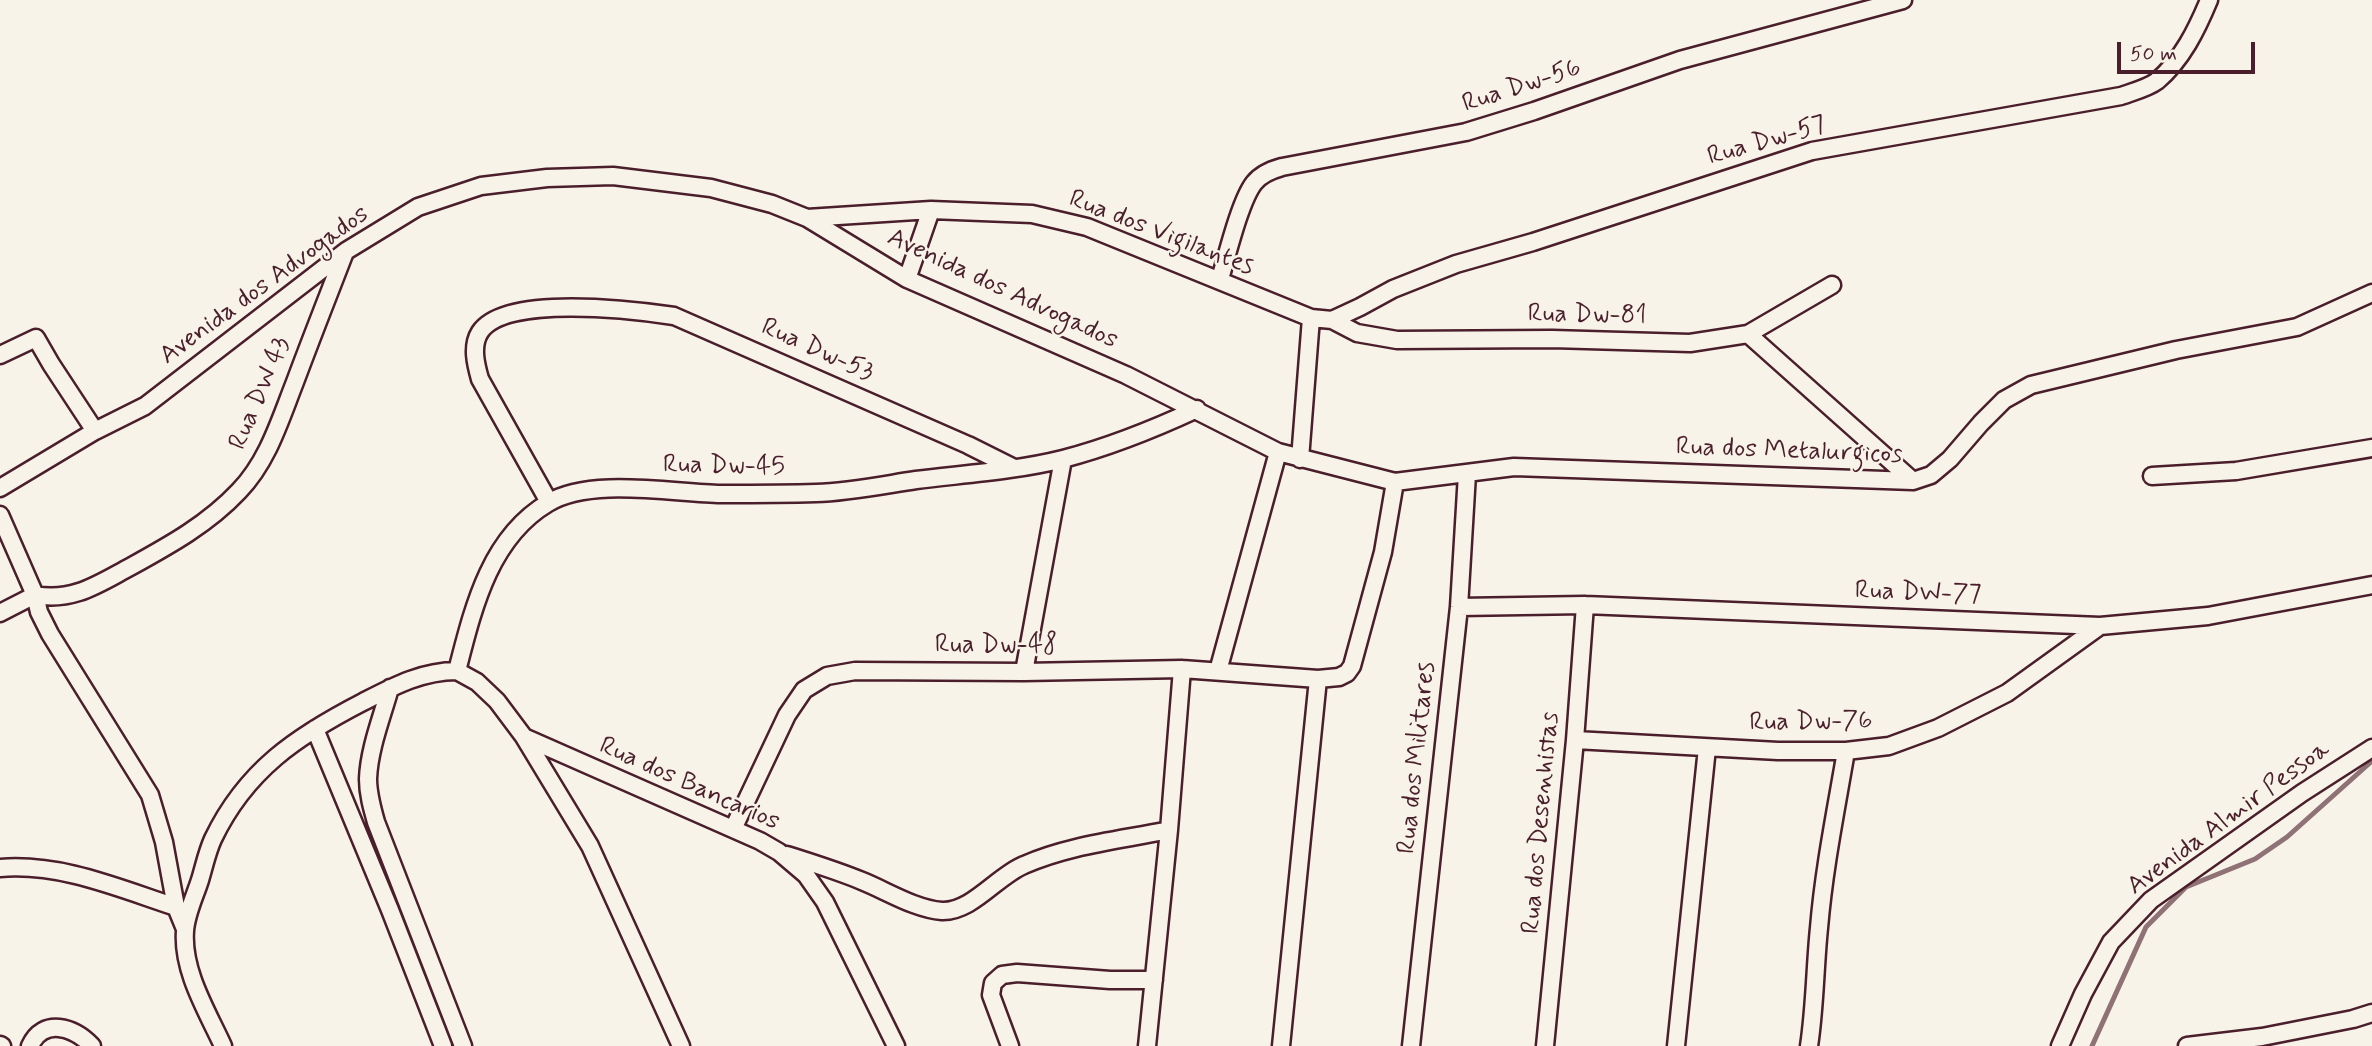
<!DOCTYPE html>
<html>
<head>
<meta charset="utf-8">
<style>
	body { margin:0 }
	#map { position:relative; width:2372px; height:1046px; overflow:hidden; background:#f7f3e8; font-family:Mynerve,sans-serif }
	canvas { display:block }
	.scale { position:absolute; left:2117px; top:42px; width:138px; height:32px; box-sizing:border-box; border:4px solid #4a1f2b; border-top:0; padding-left:9px; font-size:21px; line-height:24px; white-space:nowrap; color:#4a1f2b; -webkit-text-stroke:5px #f7f3e8; paint-order:stroke }
</style>
</head>
<body>
<div id="map">
<canvas width="2372" height="1046"></canvas>
<div class="scale">50 m</div>
</div>
<script>
const g = document.querySelector('canvas').getContext('2d');
g.lineJoin = 'round';
function stroke(path, color, width, dash) {
  g.strokeStyle = color;
  g.lineWidth = width;
  g.lineCap = dash ? 'butt' : 'round';
  g.setLineDash(dash || []);
  g.stroke(path);
}
function label(font, color, halo, rows, align = 'center') {
  g.font = font + ' Mynerve,sans-serif';
  g.lineWidth = 5;
  g.setLineDash([]);
  g.textBaseline = 'middle';
  g.strokeStyle = halo;
  g.fillStyle = color;
  for (const [text, x, y, turn = 0] of rows) {
    g.save();
    g.translate(x, y);
    g.rotate((+turn || 0) * Math.PI / 180);
    g.textAlign = isNaN(turn) ? turn : align;
    if (halo) g.strokeText(text, 0, 0);
    g.fillText(text, 0, 0);
    g.restore();
  }
}
const stream = new Path2D(`
	M 2092,1046 L 2146,927 L 2186,887 L 2255,859 L 2287,837 L 2372,761`);
const street = new Path2D(`
	M 807,218 L 931,210 L 1032,214 L 1087,227 L 1311,318 L 1332,320 L 1360,307 L 1393,289 L 1456,264 L 1533,242 L 1812,151 L 2121,96 C 2132,92 2148,88 2157,81 C 2182,60 2197,29 2209,0
	M 907,279 L 931,210
	M 1220,279 C 1227,256 1240,201 1254,183 C 1261,174 1271,170 1282,167 L 1466,132 L 1534,111 L 1680,60 L 1903,0
	M 1332,320 L 1357,333 L 1397,340 L 1552,339 L 1690,343 L 1748,334 L 1832,285
	M 1748,334 L 1913,481
	M 0,355 L 36,338 L 51,364 L 95,431
	M 1300,459 L 1311,318
	M 2152,476 L 2236,471 L 2372,448
	M 0,488 L 95,431 L 145,406 L 346,251 L 418,207 L 481,186 L 547,178 L 613,176 L 711,188 L 772,204 L 807,218 L 907,279 L 1126,375 L 1278,452 L 1395,482 L 1514,467 L 1913,481 L 1931,475 L 1950,459 L 1981,423 L 2004,400 L 2031,385 L 2176,350 L 2297,327 L 2372,293
	M 549,502 L 480,379 C 476,365 471,346 480,332 C 505,294 634,310 674,316 L 968,445 L 1014,468
	M 0,515 L 35,595 L 39,612 L 50,634 L 150,795 L 164,842 L 176,907 L 185,929
	M 35,595 C 73,602 98,584 130,567 C 170,545 208,524 239,491 C 268,461 280,420 295,382 C 311,339 328,296 345,252
	M 1459,607 L 1585,605 L 2100,626 L 2208,616 L 2372,585
	M 0,613 L 35,595
	M 457,671 C 473,609 489,538 548,503 C 590,477 672,493 721,494 C 752,494 784,494 816,493 C 849,492 883,485 916,480 C 964,474 1015,471 1063,459 C 1109,447 1154,429 1197,409
	M 457,671 L 477,682 L 497,701 L 524,737 L 590,846 L 681,1046
	M 1218,671 L 1278,452
	M 1024,672 L 1063,459
	M 390,688 C 382,717 369,749 368,779 C 368,794 372,808 376,822 L 463,1046
	M 315,729 L 390,910 L 443,1046
	M 524,737 L 760,841 L 779,852 L 806,875 L 825,902 L 896,1046
	M 1575,740 L 1778,751 L 1846,751 L 1889,746 L 1938,728 L 2007,693 L 2100,626
	M 733,829 L 787,715 L 804,690 L 827,676 L 855,671 L 1024,672 L 1182,669 L 1318,679 L 1339,677 L 1347,673 L 1352,666 L 1383,552 L 1395,482
	M 787,855 C 812,863 838,871 862,881 C 887,891 915,909 942,911 C 972,912 997,876 1024,865 C 1069,845 1121,840 1169,830
	M 0,868 C 61,863 118,888 176,907
	M 0,1045 L 2,1046
	M 30,1046 C 43,1017 74,1027 92,1046
	M 223,1046 C 207,1011 182,971 185,931 C 186,914 195,896 200,880 C 204,867 207,852 213,839 C 246,770 297,736 363,702 C 394,686 422,671 457,671
	M 1010,1046 L 991,995 L 993,983 L 1002,975 L 1017,973 L 1110,980 L 1154,980
	M 1147,1046 L 1169,830 L 1182,669
	M 1281,1046 L 1318,679
	M 1411,1046 L 1459,607 L 1467,474
	M 1545,1046 L 1575,740 L 1585,605
	M 1676,1046 L 1707,748
	M 1809,1046 C 1815,1007 1815,967 1819,928 C 1824,868 1836,810 1846,751
	M 2060,1046 L 2083,994 L 2111,942 L 2151,900 L 2302,793 L 2372,748
	M 2187,1046 L 2262,1037 L 2353,1019 L 2372,1013`);
const streetNames = [
	["Rua Dw-56",1522,87,-18],
	["Rua Dw-57",1767,142,-16],
	["Rua dos Vigilantes",1161,234,21],
	["Avenida dos Advogados",265,286,-36],
	["Avenida dos Advogados",1002,290,25],
	["Rua Dw-81",1587,316,1],
	["Rua Dw-53",817,351,24],
	["Rua DW 43",261,394,-67],
	["Rua dos Metalurgicos",1789,452,2],
	["Rua Dw-45",724,467,1],
	["Rua DW-77",1918,594,2],
	["Rua Dw-48",996,647],
	["Rua Dw-76",1811,723,-1],
	["Rua dos Militares",1418,758,-84],
	["Rua dos Bancarios",689,785,24],
	["Avenida Almir Pessoa",2229,819,-36],
	["Rua dos Desenhistas",1542,823,-85]
];
stroke(stream, '#8e7275', 5);
stroke(street, '#4a1f2b', 21);
stroke(street, '#f7f3e8', 16);
label('26px', '#4a1f2b', '#f7f3e8', streetNames);
</script>
</body>
</html>
